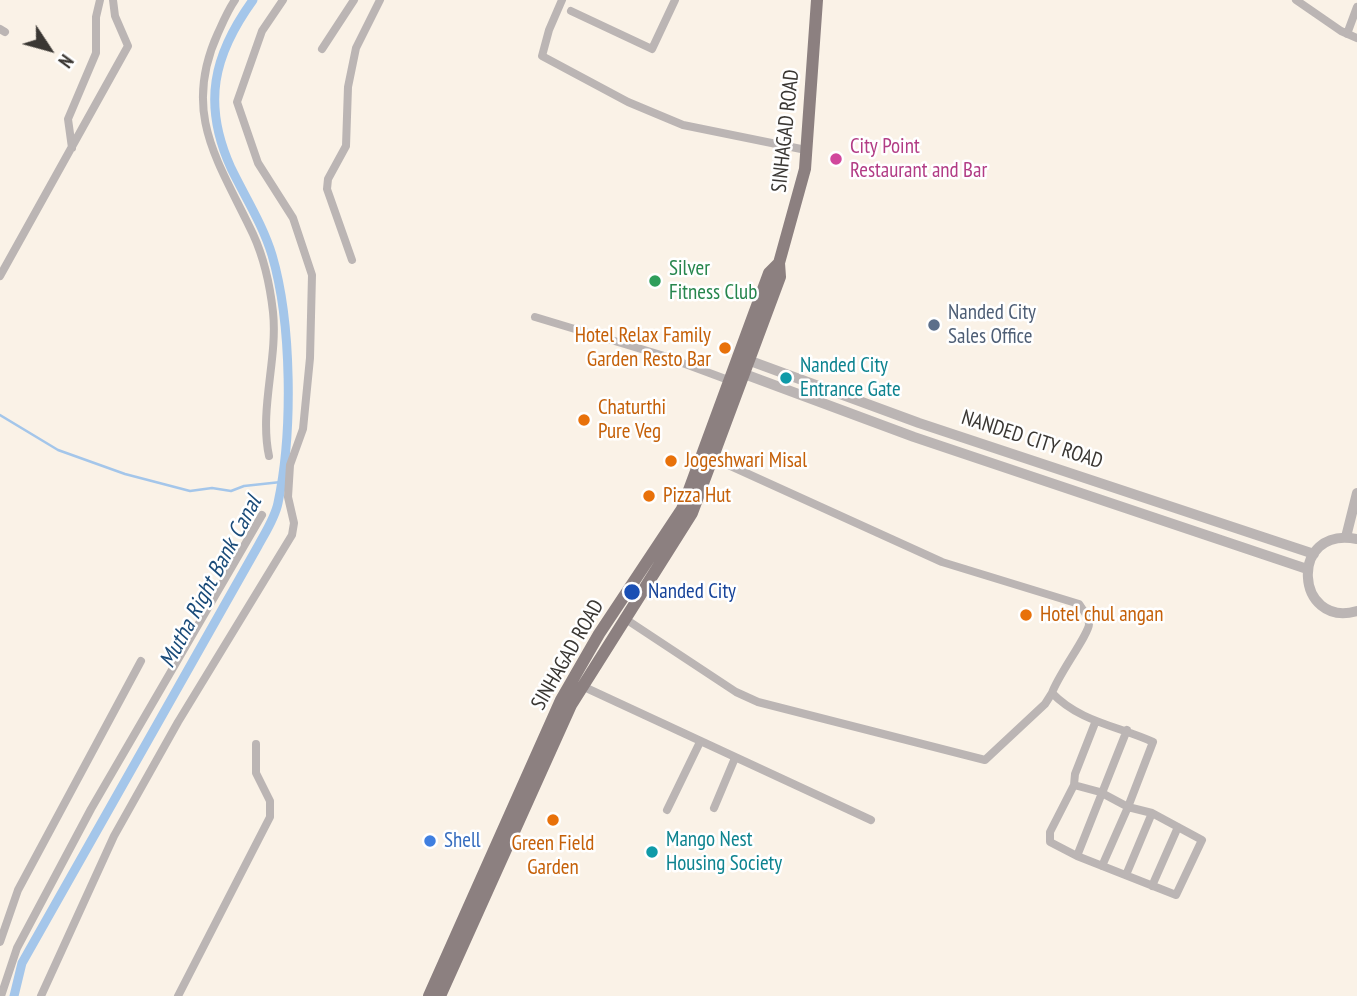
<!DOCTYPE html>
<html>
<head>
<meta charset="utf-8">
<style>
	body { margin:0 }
	#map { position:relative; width:1357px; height:996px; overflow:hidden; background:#faf2e7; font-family:"PT Sans Narrow",sans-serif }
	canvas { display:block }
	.north { position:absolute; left:14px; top:14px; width:70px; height:70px; -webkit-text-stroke:5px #fff; paint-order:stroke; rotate:126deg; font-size:19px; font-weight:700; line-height:28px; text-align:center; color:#3a3733 }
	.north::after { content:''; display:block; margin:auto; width:24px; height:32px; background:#3a3733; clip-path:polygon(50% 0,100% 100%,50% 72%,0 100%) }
</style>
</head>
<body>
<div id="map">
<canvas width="1357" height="996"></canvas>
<div class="north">N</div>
</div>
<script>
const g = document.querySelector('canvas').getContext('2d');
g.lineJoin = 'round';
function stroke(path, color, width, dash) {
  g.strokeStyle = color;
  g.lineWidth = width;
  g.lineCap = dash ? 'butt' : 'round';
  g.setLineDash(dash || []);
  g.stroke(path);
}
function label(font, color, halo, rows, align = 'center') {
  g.font = font + ' "PT Sans Narrow",sans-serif';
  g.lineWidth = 5;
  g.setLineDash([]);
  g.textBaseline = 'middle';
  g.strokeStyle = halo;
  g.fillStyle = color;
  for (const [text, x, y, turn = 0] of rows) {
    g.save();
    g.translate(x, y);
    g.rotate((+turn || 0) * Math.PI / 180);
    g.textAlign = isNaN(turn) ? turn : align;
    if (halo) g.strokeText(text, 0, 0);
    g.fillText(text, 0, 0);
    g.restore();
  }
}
const stream = new Path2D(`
	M 0,415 L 58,450 L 125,474 L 190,491 L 212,488 L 231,491 L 244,486 L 281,482`);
const canal = new Path2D(`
	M 14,996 L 22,963 L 258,546 C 265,533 275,518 278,503 C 293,433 292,323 272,255 C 263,225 245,197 231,168 C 202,104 213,55 253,0`);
const minor = new Path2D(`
	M 235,0 C 228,10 223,22 218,33 C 181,114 219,162 253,234 C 264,258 270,285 273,312 C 278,359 259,409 269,456
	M 562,0 L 549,30 L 542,56 L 628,102 L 683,125 L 806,150
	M 1296,0 L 1341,31 L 1357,38
	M 571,11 L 652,49 L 675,0
	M 0,29 L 5,32
	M 1347,34 L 1357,7
	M 322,49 L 354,0
	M 72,148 L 68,119 L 96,53 L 96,17 L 100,0
	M 352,260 L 327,189 L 328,179 L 346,146 L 348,87 L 356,48 L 380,0
	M 0,276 L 128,46 L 115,16 L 113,0
	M 535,317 L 661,355 L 731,381
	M 713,458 L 942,562 L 1079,604 C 1083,610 1089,617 1089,624 C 1089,634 1058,675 1052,693 C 1080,722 1118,726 1153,742 L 1128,807 L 1152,813 L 1202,840 L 1176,895 L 1077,856 L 1127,730
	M 624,618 L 736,692 L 758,702 L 985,760 L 1045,704 L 1052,693
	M 582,686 L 871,820
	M 1095,723 L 1075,774 L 1074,785 L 1100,792 L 1128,807 L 1102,866
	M 1074,785 L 1050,832 L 1050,842 L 1077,856
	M 714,808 L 735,758
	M 667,810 L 700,742
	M 1126,875 L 1152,813
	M 1152,886 L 1178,827
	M 0,942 L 18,890 L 141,661
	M 1,996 L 17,948 L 91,809 L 262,515
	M 41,996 L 114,836 L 178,722 L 292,535 L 294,523 L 288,497 L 290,465 L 303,429 L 310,358 L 312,275 L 293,218 L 258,163 L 237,102 L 262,31 L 283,0
	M 178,996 L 270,817 L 270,801 L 256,773 L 256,744`);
const tertiary = new Path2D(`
	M 745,359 L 919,423 L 1314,554
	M 739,372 L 914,437 L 1307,569
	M 1346,537 L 1357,493
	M 1357,539 C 1288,525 1295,629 1357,611`);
const primary = new Path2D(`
	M 429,996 L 561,700 L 599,634 L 682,509 L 769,273 L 779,263
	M 440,996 L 571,705 L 692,513 L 780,277 L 779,263 L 805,169 L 817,0`);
const markers = [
	[836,159,7,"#d1479c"],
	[655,281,7,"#2e9e5b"],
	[934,325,7,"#5c6f8a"],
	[725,348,7,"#e8710a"],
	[786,378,7,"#0f9aa8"],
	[584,420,7,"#e8710a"],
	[671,461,7,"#e8710a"],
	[649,496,7,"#e8710a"],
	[632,592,9,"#1a4fb4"],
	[1026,615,7,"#e8710a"],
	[553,820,7,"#e8710a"],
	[430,841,7,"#3f7fe0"],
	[652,852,7,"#0f9aa8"]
];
const streetNames = [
	["SINHAGAD ROAD",786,131,-84],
	["NANDED CITY ROAD",1032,440,18],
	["SINHAGAD ROAD",568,655,-60]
];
const hotelNames = [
	["City Point",850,147],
	["Restaurant and Bar",850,171]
];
const leisureNames = [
	["Silver",669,269],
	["Fitness Club",669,293]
];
const serviceNames = [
	["Nanded City",948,313],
	["Sales Office",948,337]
];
const foodNames = [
	["Hotel Relax Family",711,336,"right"],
	["Garden Resto Bar",711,360,"right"],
	["Chaturthi",598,408],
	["Pure Veg",598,432],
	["Jogeshwari Misal",685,461],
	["Pizza Hut",663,496],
	["Hotel chul angan",1040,615],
	["Green Field",553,844,"center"],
	["Garden",553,868,"center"]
];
const cultureNames = [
	["Nanded City",800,366],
	["Entrance Gate",800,390],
	["Mango Nest",666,840],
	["Housing Society",666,864]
];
const transitNames = [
	["Nanded City",648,592]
];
const shopNames = [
	["Shell",444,841]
];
const waterNames = [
	["Mutha Right Bank Canal",211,582,-62]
];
stroke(stream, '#a4c6ea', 2.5);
stroke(canal, '#a4c6ea', 9);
stroke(minor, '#bbb5b4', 8);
stroke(tertiary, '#bbb5b4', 10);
stroke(primary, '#8c8080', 12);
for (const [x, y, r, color] of markers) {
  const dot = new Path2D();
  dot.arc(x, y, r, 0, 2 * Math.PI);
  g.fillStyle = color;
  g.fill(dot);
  stroke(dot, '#fff', 2.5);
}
label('21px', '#3a3733', '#fff', streetNames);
label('21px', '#b23c85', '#fff', hotelNames, 'left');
label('21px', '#27864d', '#fff', leisureNames, 'left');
label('21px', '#4e5e75', '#fff', serviceNames, 'left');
label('21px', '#c56008', '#fff', foodNames, 'left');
label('21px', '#0d838f', '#fff', cultureNames, 'left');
label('21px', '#164399', '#fff', transitNames, 'left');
label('21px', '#366cbe', '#fff', shopNames, 'left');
label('italic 23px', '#1a4b79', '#fff', waterNames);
</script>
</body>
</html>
